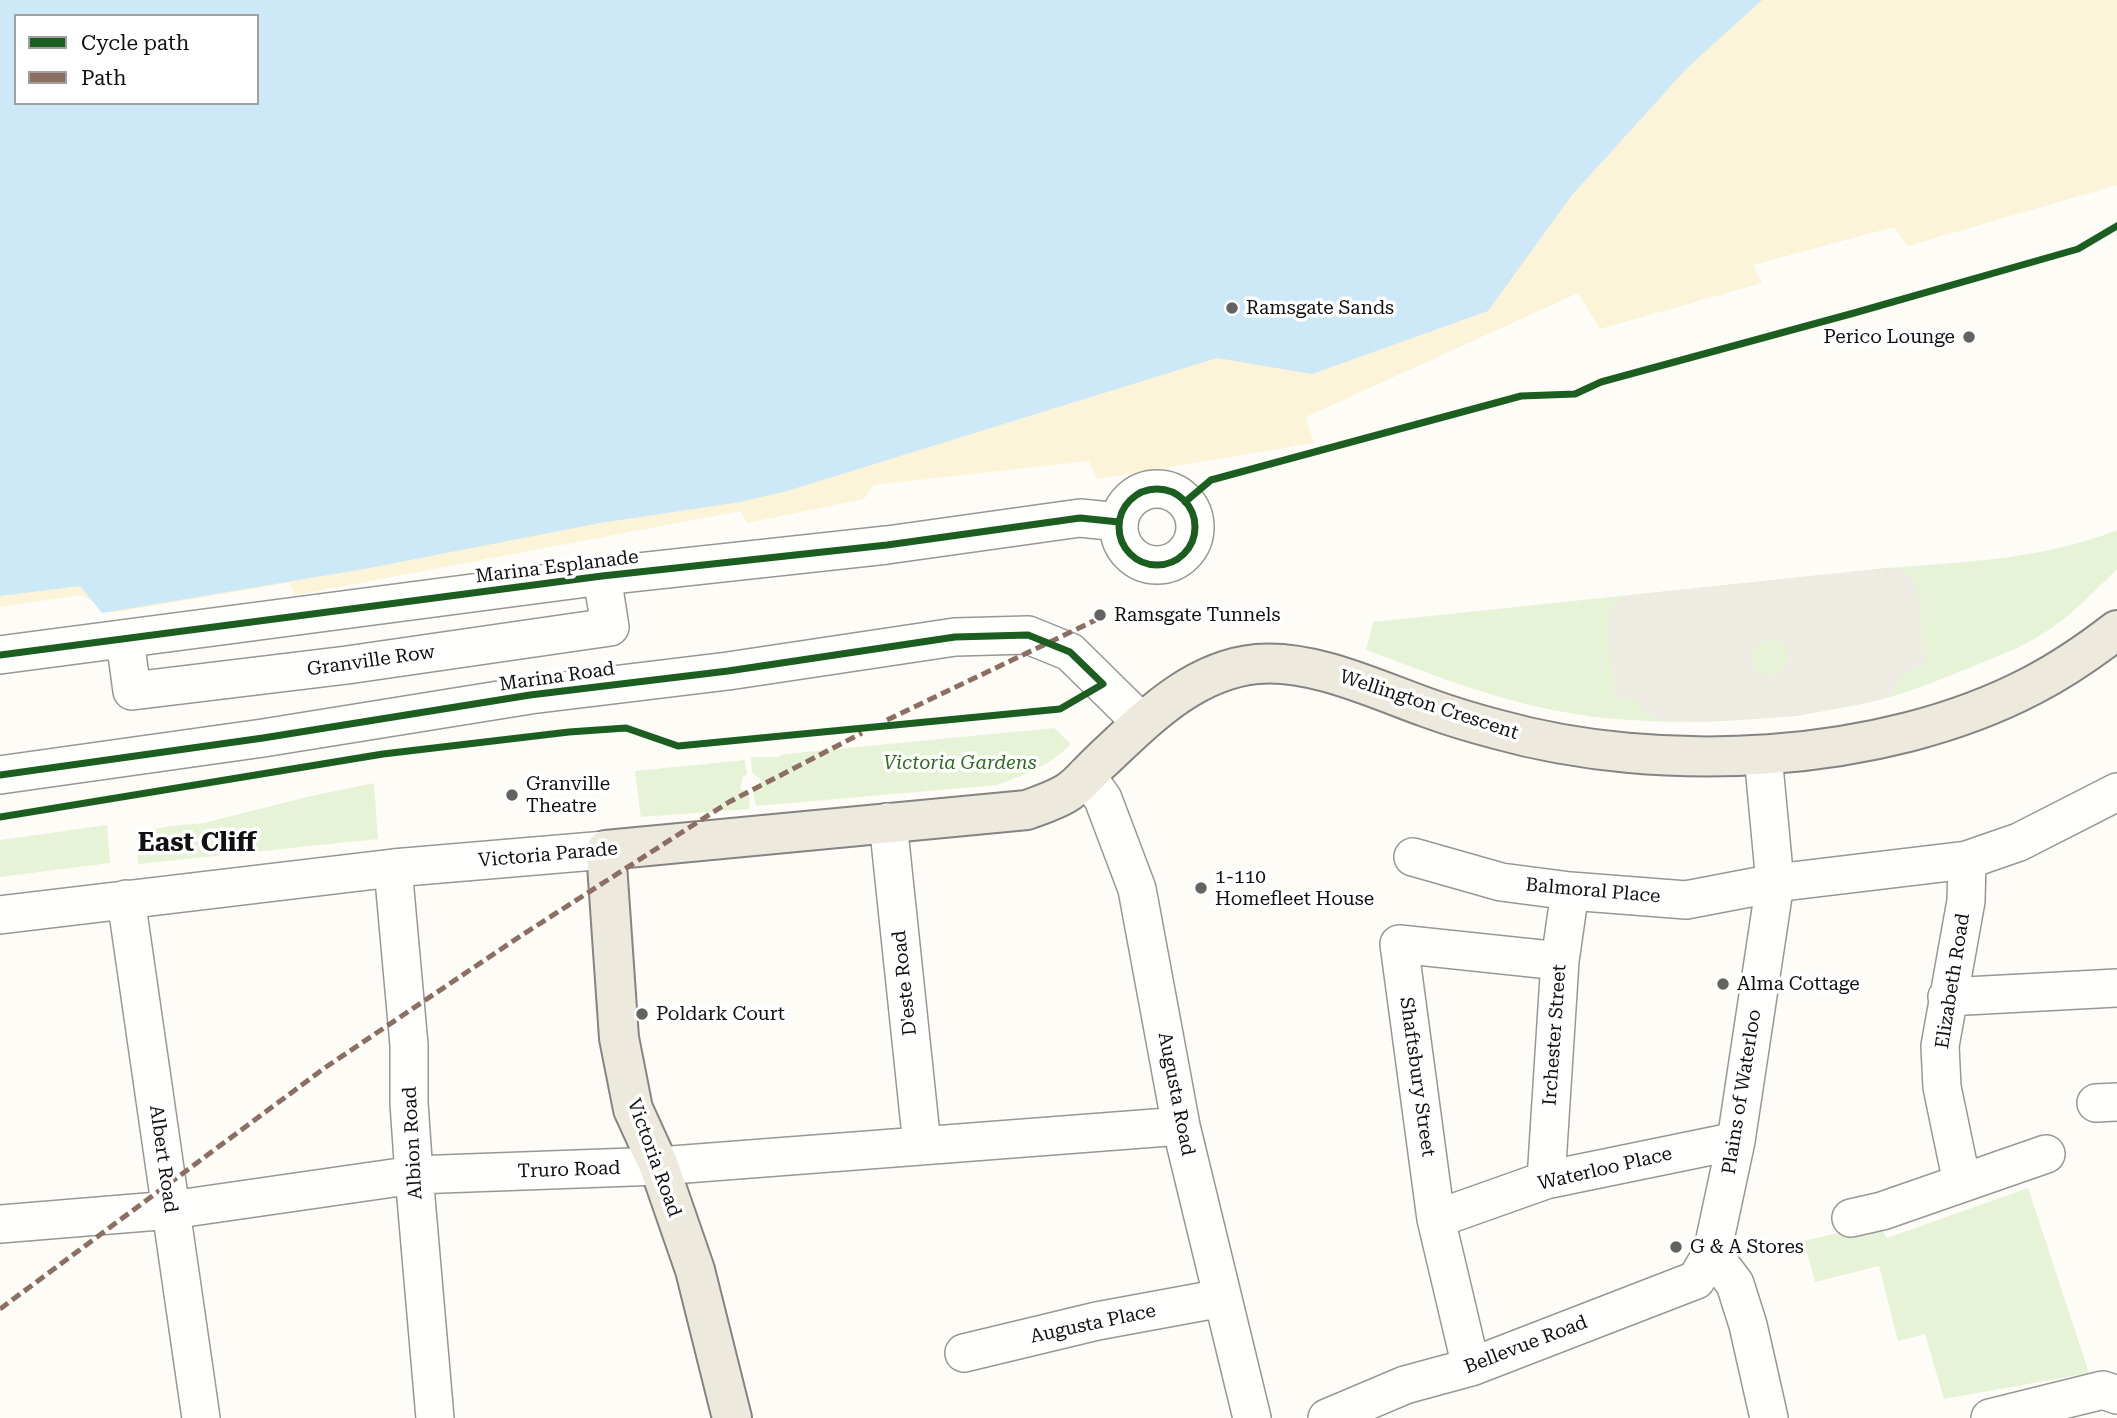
<!DOCTYPE html>
<html>
<head>
<meta charset="utf-8">
<style>
	body { margin:0 }
	#map { position:relative; width:2117px; height:1418px; overflow:hidden; background:#fdfcf7; font-family:"Roboto Serif",serif }
	canvas { display:block }
	.legend { position:absolute; left:14px; top:14px; width:245px; height:91px; box-sizing:border-box; background:#fff; border:2px solid #a0a0a0; margin:0; padding:9px 12px; list-style:none; font-size:21px; color:#111 }
	.legend li { display:flex; align-items:center; gap:14px; height:35px }
	.legend b { width:35px; border:2px solid #a0a0a0 }
</style>
</head>
<body>
<div id="map">
<canvas width="2117" height="1418"></canvas>
<ul class="legend">
<li><b style="height:9px;background:#1b5e20"></b>Cycle path</li>
<li><b style="height:9px;background:#8d6e63"></b>Path</li>
</ul>
</div>
<script>
const g = document.querySelector('canvas').getContext('2d');
g.lineJoin = 'round';
function paint(path, color) {
  g.fillStyle = color;
  g.fill(path, 'evenodd');
}
function stroke(path, color, width, dash) {
  g.strokeStyle = color;
  g.lineWidth = width;
  g.lineCap = dash ? 'butt' : 'round';
  g.setLineDash(dash || []);
  g.stroke(path);
}
function label(font, color, halo, rows, align = 'center') {
  g.font = font + ' "Roboto Serif",serif';
  g.lineWidth = 7;
  g.setLineDash([]);
  g.textBaseline = 'middle';
  g.strokeStyle = halo;
  g.fillStyle = color;
  for (const [text, x, y, turn = 0] of rows) {
    g.save();
    g.translate(x, y);
    g.rotate((+turn || 0) * Math.PI / 180);
    g.textAlign = isNaN(turn) ? turn : align;
    if (halo) g.strokeText(text, 0, 0);
    g.fillText(text, 0, 0);
    g.restore();
  }
}
const green = new Path2D(`
	M 2117,530 L 2117,569 C 2096,590 2075,612 2050,629 C 2025,647 1993,658 1964,670 C 1936,681 1908,693 1879,700 C 1782,724 1645,730 1548,709 C 1485,696 1426,672 1366,650 L 1373,622 L 1887,568 C 1964,562 2045,559 2117,530 Z
	M 1054,728 L 1071,744 C 1048,767 1026,774 997,785 L 756,806 L 753,793 L 761,783 L 760,779 L 752,772 L 751,757 L 777,757 L 785,754 Z
	M 745,760 L 747,774 L 743,777 L 740,788 L 749,795 L 750,809 L 641,817 L 635,771 Z
	M 374,783 L 378,839 L 138,864 L 137,833 L 170,826 L 204,823 L 311,796 Z
	M 107,825 L 110,863 L 0,877 L 0,840 Z
	M 2028,1188 L 2089,1373 L 1944,1399 L 1925,1334 L 1898,1341 L 1879,1266 L 1815,1282 L 1804,1241 L 1874,1224 L 1882,1229 L 1887,1238 Z`);
const sand = new Path2D(`
	M 1736,0 L 2117,0 L 2117,185 L 1908,246 L 1894,227 L 1753,265 L 1762,283 L 1600,329 L 1578,293 L 1306,417 L 1314,443 L 1097,479 L 1089,461 L 874,485 L 864,499 L 747,523 L 741,511 L 296,595 L 288,583 L 111,613 L 81,595 L 0,607 L 0,534 Z`);
const plaza = new Path2D(`
	M 1887,568 L 1899,569 L 1909,575 L 1916,584 L 1926,665 L 1902,674 L 1897,686 L 1891,694 L 1879,700 L 1797,716 L 1700,722 L 1658,720 L 1642,711 L 1638,701 L 1615,699 L 1608,625 L 1610,612 L 1617,601 L 1631,595 ZM 1772,639 L 1778,641 L 1787,650 L 1788,663 L 1779,675 L 1769,677 L 1757,671 L 1752,659 L 1753,652 L 1760,643 Z`);
const water = new Path2D(`
	M 0,0 L 1762,0 L 1687,68 L 1572,195 L 1488,311 L 1312,374 L 1217,358 L 787,491 L 740,502 L 600,523 L 364,569 L 102,613 L 80,586 L 0,596 ZM 16,16 L 257,16 L 257,103 L 16,103 Z`);
const minor = new Path2D(`
	M1119 527a38 38 0 1 1 76 0a38 38 0 1 1-76 0Z
	M 125,640 L 132,691 L 347,665 L 610,627 L 602,576
	M 0,655 L 602,576 L 887,545 L 1080,518 L 1119,522
	M 0,775 L 263,738 L 530,695 L 728,671 L 955,637 L 1028,635 L 1070,652 L 1142,723
	M 1086,775 L 1103,799 L 1137,889 L 1181,1126 L 1252,1418
	M 888,822 L 922,1145
	M 1413,857 L 1501,882 L 1570,891 L 1686,900 L 1775,883 L 1967,860 L 2019,842 L 2117,792
	M 393,868 L 409,1045 L 409,1103 L 414,1175 L 435,1418
	M 126,899 L 201,1418
	M 0,915 L 393,868 L 606,850
	M 1947,997 L 2117,988
	M 2096,1103 L 2117,1102
	M 1546,1180 L 1560,961 L 1570,891
	M 1962,1183 L 1942,1087 L 1940,1046 L 1966,901 L 1967,860
	M 1851,1218 L 1882,1211 L 2046,1154
	M 1436,1219 L 1546,1180 L 1736,1141
	M 0,1224 L 171,1210 L 414,1175 L 659,1166 L 1181,1126
	M 1712,1253 L 1735,1284 L 1748,1325 L 1769,1418
	M 964,1353 L 1097,1321 L 1222,1298
	M 1471,1367 L 1436,1219 L 1399,944 L 1560,961
	M 1327,1418 L 1405,1385 L 1471,1367 L 1696,1280 L 1712,1253 L 1736,1141 L 1775,883 L 1763,755
	M 1990,1418 L 2103,1390 L 2117,1395`);
const major = new Path2D(`
	M 732,1418 L 695,1270 L 659,1166 L 633,1109 L 619,1038 L 606,850 L 1027,810 C 1040,805 1053,801 1065,794 C 1078,787 1089,772 1100,762 C 1145,720 1192,670 1257,664 C 1313,659 1377,690 1428,708 C 1450,716 1473,723 1496,729 C 1659,775 1881,765 2033,685 C 2062,670 2091,650 2117,630`);
const quiet = new Path2D(`
	M 887,720 L 1102,617
	M 0,1309 L 326,1067 L 519,937 L 729,802 L 862,733`);
const cycleway = new Path2D(`
	M1119 527a38 38 0 1 1 76 0a38 38 0 1 1-76 0Z
	M 1185,502 L 1211,480 L 1521,396 L 1575,394 L 1601,382 L 1854,313 L 2078,249 L 2117,226
	M 0,655 L 602,576 L 887,545 L 1080,518 L 1119,522
	M 0,775 L 263,738 L 530,695 L 728,671 L 955,637 L 1028,635 L 1070,652 L 1103,684 L 1060,709 L 678,746 L 626,728 L 569,732 L 383,754 L 0,817`);
const markers = [
	[1232,308,7,"#646362"],
	[1969,337,7,"#646362"],
	[1100,615,7,"#646362"],
	[512,795,7,"#646362"],
	[1201,888,7,"#646362"],
	[1723,984,7,"#646362"],
	[642,1014,7,"#646362"],
	[1676,1247,7,"#646362"]
];
const poiNames = [
	["Ramsgate Sands",1246,308],
	["Perico Lounge",1955,337,"right"],
	["Ramsgate Tunnels",1114,615],
	["Granville",526,784],
	["Theatre",526,806],
	["1-110",1215,877],
	["Homefleet House",1215,899],
	["Alma Cottage",1737,984],
	["Poldark Court",656,1014],
	["G & A Stores",1690,1247]
];
const streetNames = [
	["Marina Esplanade",557,567,-7],
	["Granville Row",371,661,-8],
	["Marina Road",557,677,-8],
	["Wellington Crescent",1429,705,18],
	["Victoria Parade",548,855,-5],
	["Balmoral Place",1593,891,5],
	["Elizabeth Road",1953,981,-81],
	["D'este Road",905,983,-96],
	["Irchester Street",1555,1035,-86],
	["Shaftsbury Street",1417,1077,82],
	["Plains of Waterloo",1742,1092,-81],
	["Augusta Road",1176,1094,79],
	["Albion Road",413,1143,-93],
	["Victoria Road",654,1158,70],
	["Albert Road",163,1159,82],
	["Waterloo Place",1605,1169,-13],
	["Truro Road",569,1170,-2],
	["Augusta Place",1093,1324,-12],
	["Bellevue Road",1526,1345,-21]
];
const parkNames = [
	["Victoria Gardens",960,763]
];
const districtNames = [
	["East Cliff",197,843]
];
paint(green, '#e7f3d7');
paint(sand, '#fcf4d9');
paint(plaza, '#edebe2');
paint(water, '#cde8f7');
stroke(minor, '#979795', 40);
stroke(major, '#858482', 42);
stroke(minor, '#fffffe', 37);
stroke(major, '#ede9dc', 38);
stroke(quiet, '#8d6e63', 5, [10, 5]);
stroke(cycleway, '#1b5e20', 7);
for (const [x, y, r, color] of markers) {
  const dot = new Path2D();
  dot.arc(x, y, r, 0, 2 * Math.PI);
  g.fillStyle = color;
  g.fill(dot);
  stroke(dot, '#fff', 2.5);
}
label('19px', '#111', '#fff', poiNames, 'left');
label('19px', '#111', '#fff', streetNames);
label('italic 19px', '#2f6b1f', '#fff', parkNames);
label('bold 26px', '#111', '#fff', districtNames);
</script>
</body>
</html>
